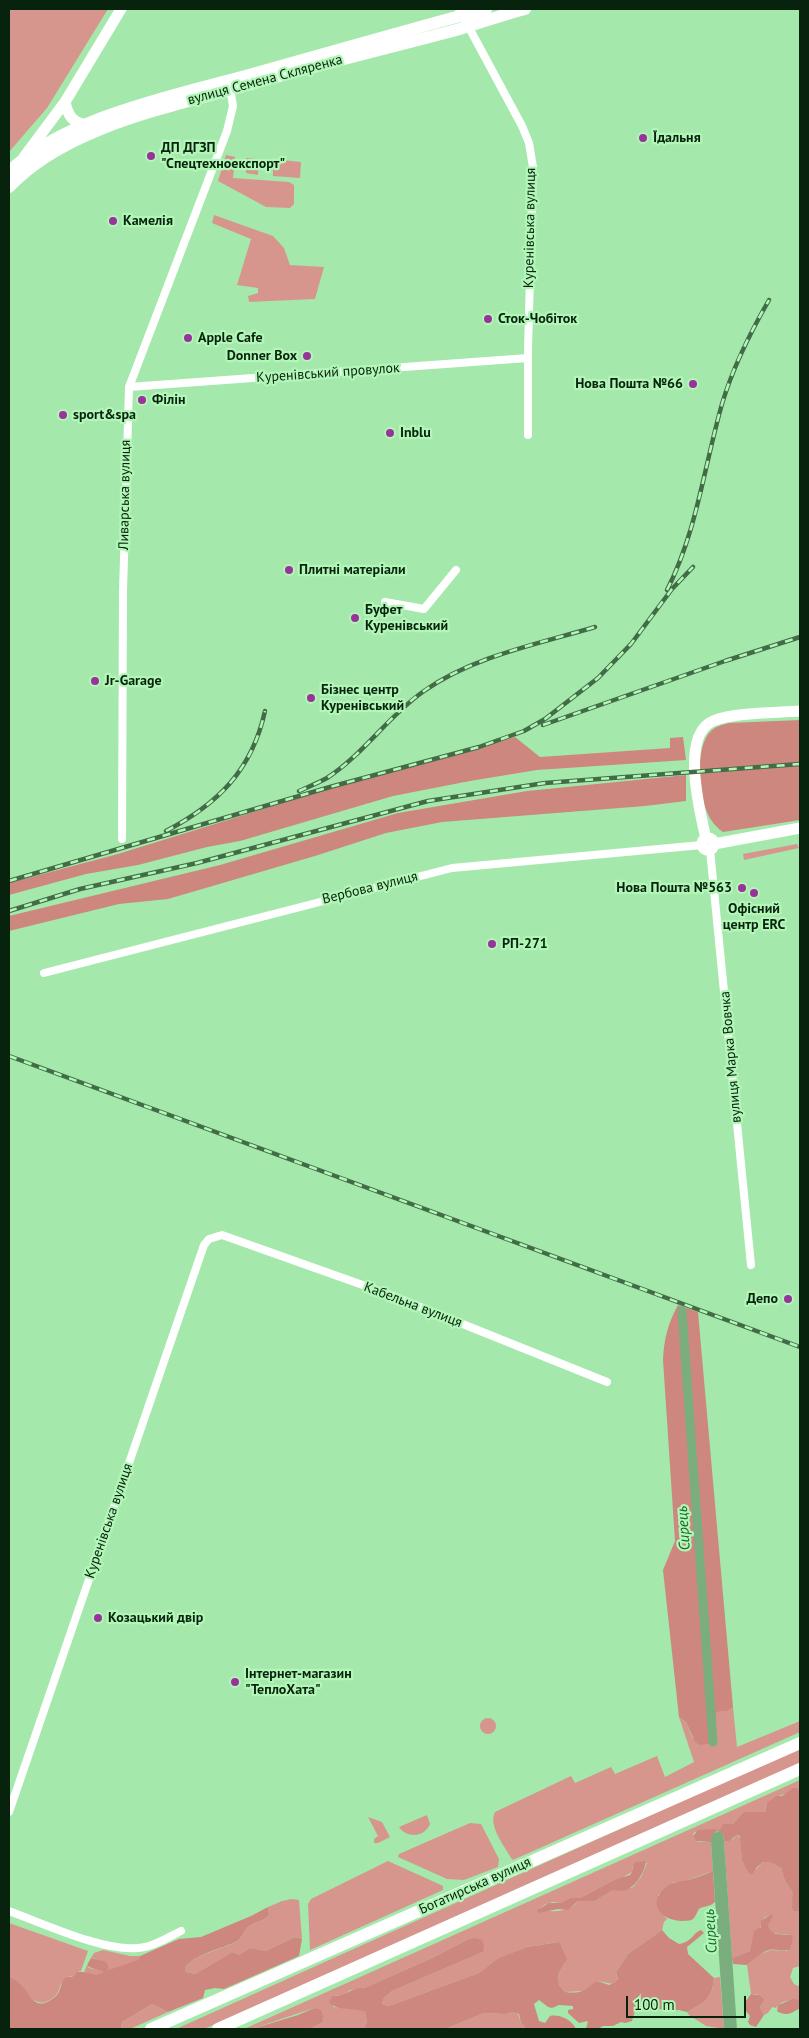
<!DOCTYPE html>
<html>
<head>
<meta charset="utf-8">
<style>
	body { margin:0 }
	#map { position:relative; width:809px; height:2038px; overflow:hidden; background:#a5e8ab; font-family:"PT Sans",sans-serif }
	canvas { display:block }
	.frame { position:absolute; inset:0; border:10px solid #08230d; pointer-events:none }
	.scale { position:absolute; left:626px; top:1996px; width:120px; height:22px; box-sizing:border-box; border:2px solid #08230d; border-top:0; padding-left:6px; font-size:15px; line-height:18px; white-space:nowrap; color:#08230d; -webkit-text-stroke:4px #b2f6b8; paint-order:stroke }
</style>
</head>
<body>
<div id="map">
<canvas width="809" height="2038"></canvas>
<div class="frame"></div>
<div class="scale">100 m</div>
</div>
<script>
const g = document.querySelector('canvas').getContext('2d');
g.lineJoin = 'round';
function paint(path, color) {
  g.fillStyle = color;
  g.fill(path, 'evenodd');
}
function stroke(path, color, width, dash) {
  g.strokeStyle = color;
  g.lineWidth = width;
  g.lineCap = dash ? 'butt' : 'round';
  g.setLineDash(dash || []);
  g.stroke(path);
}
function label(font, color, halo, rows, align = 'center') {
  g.font = font + ' "PT Sans",sans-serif';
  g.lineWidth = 4.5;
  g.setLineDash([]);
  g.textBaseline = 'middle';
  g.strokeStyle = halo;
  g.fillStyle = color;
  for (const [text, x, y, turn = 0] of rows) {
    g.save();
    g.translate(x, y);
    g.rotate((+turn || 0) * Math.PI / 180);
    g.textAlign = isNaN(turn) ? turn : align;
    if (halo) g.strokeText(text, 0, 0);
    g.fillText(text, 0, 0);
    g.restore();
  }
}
const green = new Path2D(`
	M 9,9 L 108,9 L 47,108 L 9,152 Z
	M 226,155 L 235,157 L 233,178 L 289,182 L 294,185 L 294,204 L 290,208 L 266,207 L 218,181 Z
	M 246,158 L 259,159 L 258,175 L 246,173 Z
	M 273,159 L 301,162 L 300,178 L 273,176 Z
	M 214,215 L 273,236 L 284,248 L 290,265 L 324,267 L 315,299 L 249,302 L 248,296 L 258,293 L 258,288 L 237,285 L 251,239 L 212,223 Z
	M 797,844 L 799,848 L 744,860 L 743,854 Z
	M 733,1707 L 737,1747 L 800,1721 L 800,1732 L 513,1860 L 511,1858 C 504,1845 488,1826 495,1812 L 571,1776 L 575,1783 L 611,1767 L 615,1774 L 657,1756 L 665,1777 L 694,1762 L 679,1717 L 686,1722 L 692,1737 L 705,1744 C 720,1739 715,1726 716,1713 L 719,1711 L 728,1711 Z
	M480 1726a8 8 0 1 1 16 0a8 8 0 1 1-16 0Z
	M 800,1748 L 800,1763 L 770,1776 L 204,2029 L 176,2029 Z
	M 800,1780 L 800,1791 C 790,1789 784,1796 773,1797 L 766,1806 L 765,1812 C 746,1814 748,1809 733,1824 L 728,1824 L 719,1831 L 695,1832 L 693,1834 L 694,1838 L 698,1842 L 711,1842 L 713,1871 L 682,1882 L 674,1882 L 658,1895 L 660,1911 L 667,1919 L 664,1922 L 662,1930 L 628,1954 L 616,1972 L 618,1981 L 613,1984 L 597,1981 L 583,1991 L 565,1992 L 559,1985 L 558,1975 L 565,1963 L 558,1942 L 527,1947 L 498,1958 L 479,1973 L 389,2006 L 382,2004 L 384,1998 L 392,1991 L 483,1952 L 467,1940 L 432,1958 L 364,1988 L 350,1990 L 344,1995 L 333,1996 L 333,2007 L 358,2009 L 365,2012 L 367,2022 L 364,2029 L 309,2029 L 322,2023 L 314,2008 L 252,2029 L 244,2029 ZM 641,1861 L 647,1863 L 641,1877 L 633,1887 L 625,1890 L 613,1890 L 595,1901 L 578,1901 C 570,1912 552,1913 539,1909 L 544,1905 L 552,1902 L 561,1903 L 580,1898 L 614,1880 L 622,1878 L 632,1872 L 633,1866 Z
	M 427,1815 L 430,1824 C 425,1837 407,1839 399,1827 Z
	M 368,1817 L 382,1822 L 390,1837 L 378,1843 L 374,1843 L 374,1839 L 378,1836 Z
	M 470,1823 L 481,1824 L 499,1859 L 498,1867 L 464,1880 L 447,1879 L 398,1857 L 399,1854 Z
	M 737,1835 L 741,1838 L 742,1861 L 750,1875 L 763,1862 L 772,1863 L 781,1868 L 785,1881 L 793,1893 L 798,1911 L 800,1911 L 800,1966 L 793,1968 L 790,1977 L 794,1984 L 798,1986 L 800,1985 L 800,2000 C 791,2001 782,1999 776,2008 L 772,2007 L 768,2013 L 764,2015 L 760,2007 L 765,1999 L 757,1994 L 751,1994 L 747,1965 L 760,1954 L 771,1950 L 787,1951 L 791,1945 L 790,1935 C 784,1933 768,1937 768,1926 C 768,1923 770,1917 771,1914 L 764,1918 L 750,1951 L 732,1958 L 724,1841 L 733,1839 Z
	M 388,1861 L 441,1885 L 443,1886 L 443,1890 L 310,1950 L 308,1904 L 311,1899 Z
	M 292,1899 L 299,1900 L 302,1939 L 295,1937 L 266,1951 L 250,1948 L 239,1955 L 232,1952 L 195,1974 L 186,1972 L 185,1968 C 193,1954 223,1950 237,1941 C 242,1938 244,1930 249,1926 C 255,1921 264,1922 269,1915 L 268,1907 L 282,1901 Z
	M 9,1923 L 88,1951 L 81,1971 L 79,1971 L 74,1976 L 70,1976 C 67,1979 63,1982 61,1984 C 59,1988 59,1992 56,1995 C 34,2017 25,1985 9,1976 Z
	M 103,1950 L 130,1956 L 140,1956 L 138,1960 L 133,1963 C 119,1968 98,1979 84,1972 L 87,1965 L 89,1968 L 105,1971 L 94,1958 L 91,1958 L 94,1953 Z
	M 720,1977 L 724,2029 L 706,2026 L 689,2015 L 687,2012 C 705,2002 712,1999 714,1978 Z
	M 152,2004 L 168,2012 L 130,2029 L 121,2029 L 122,2022 Z
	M 512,2012 L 518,2014 L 521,2023 L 526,2026 L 524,2029 L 445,2029 L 484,2013 L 505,2014 Z`);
const forest = new Path2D(`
	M 800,720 L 800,820 L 723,832 C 714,826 709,818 705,807 C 698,790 696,744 711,731 C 716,726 722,725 729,723 Z
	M 515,737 L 540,757 L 670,748 L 670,738 L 683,737 L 686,760 L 537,770 L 470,781 L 393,796 L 240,841 L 207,847 L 138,865 L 86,874 L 9,895 L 9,883 L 118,854 L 331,788 Z
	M 686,775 L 686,801 L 645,806 L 442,822 L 386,833 L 315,856 L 168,899 L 119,904 L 9,931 L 9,916 L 220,865 L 398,813 L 527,791 Z
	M 678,1305 L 698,1312 L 733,1707 L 728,1711 L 720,1711 L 716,1713 L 716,1741 L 715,1743 L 700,1745 L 695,1742 L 686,1722 L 679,1717 L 663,1570 L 675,1541 L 663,1360 C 664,1339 668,1323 678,1305 Z
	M 793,1788 L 797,1788 L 800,1791 L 800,1911 L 794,1911 L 792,1908 L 793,1893 L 785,1881 L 781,1868 L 772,1863 L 763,1862 L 757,1867 L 752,1875 L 749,1874 L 742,1861 L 740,1836 L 737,1835 L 729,1841 L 724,1841 L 723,1834 L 718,1831 L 715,1832 L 711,1842 L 696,1841 L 693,1836 L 698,1830 L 714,1829 L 719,1831 L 723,1824 L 733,1824 L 744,1812 L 765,1812 L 767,1803 L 775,1796 L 782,1796 Z
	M 642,1861 L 646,1861 C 645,1872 634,1891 621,1891 C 619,1891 616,1890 613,1890 L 595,1901 L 578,1901 L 568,1910 L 558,1909 L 538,1913 L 537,1910 L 549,1903 L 561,1903 L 571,1898 L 580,1898 L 614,1880 L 630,1875 L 632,1872 L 634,1863 Z
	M 713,1871 L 715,1902 L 711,1905 L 700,1908 C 697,1911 696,1916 694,1918 C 691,1922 687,1920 683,1921 C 659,1921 645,1901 669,1885 C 674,1882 678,1882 683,1881 C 693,1879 704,1875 713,1871 Z
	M 268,1907 L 269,1915 C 264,1922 255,1921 249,1926 C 244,1930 242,1938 237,1941 C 223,1949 193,1954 185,1968 L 186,1972 L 195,1974 L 232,1952 L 239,1955 L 250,1948 L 266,1951 L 295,1937 L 302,1939 L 299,1956 L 224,1989 L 215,1988 L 205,1990 L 203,1998 L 168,2012 L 152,2004 L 122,2022 L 121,2029 L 9,2029 L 9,1976 C 12,1978 16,1980 19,1983 C 31,1993 34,2015 56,1996 C 61,1991 60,1984 65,1978 L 74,1976 L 77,1972 C 87,1970 93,1978 104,1972 L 89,1967 L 87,1965 L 91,1958 L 106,1962 L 109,1968 L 106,1971 L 138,1960 L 140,1956 L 179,1939 L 201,1937 L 251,1916 Z
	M 771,1914 L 773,1916 L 768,1925 L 769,1929 L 775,1934 L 791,1935 L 793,1938 L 790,1949 C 782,1953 776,1948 769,1950 C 761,1952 754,1960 747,1965 L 733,1964 L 732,1958 L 750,1951 L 754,1931 L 761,1927 L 761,1921 Z
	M 662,1930 L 669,1938 L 679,1944 C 694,1941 691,1934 701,1930 L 704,1933 L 687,1947 L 688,1954 L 714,1978 C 712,1999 705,2002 687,2012 L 679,2010 L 666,2011 L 655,2007 C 648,2011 642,2008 635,2011 L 632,2021 L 625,2023 L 621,2022 L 613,2026 L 603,2026 L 598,2029 L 586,2029 L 588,2021 L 579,2023 L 568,2013 L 568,2010 L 573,2009 L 573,2006 L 559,2005 L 552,2008 L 548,2007 L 539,2000 L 534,2004 L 539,2021 L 545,2023 L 550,2016 C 560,2014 572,2020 576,2029 L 524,2029 L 525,2026 L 521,2023 L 519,2014 L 512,2012 L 505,2014 L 484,2013 L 445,2029 L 364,2029 L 367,2022 L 365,2012 C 354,2007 337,2012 329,2002 L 333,1996 C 349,1996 348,1988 364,1988 L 432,1958 L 467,1940 L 475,1938 L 482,1940 L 484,1946 L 483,1952 L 392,1991 L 384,1998 L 382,2004 L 389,2006 L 479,1973 L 498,1958 L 527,1947 L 559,1942 L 567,1959 L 558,1975 L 559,1985 L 565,1992 C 586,1994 582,1990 597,1981 L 609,1985 L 616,1982 L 618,1979 L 616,1972 L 628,1954 Z
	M 751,1994 L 759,1995 L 765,1999 L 760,2007 L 764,2015 L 756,2027 L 750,2025 L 748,2022 L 750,2016 L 744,2009 L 746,2001 Z
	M 793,1999 L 800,2000 L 800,2008 C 792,2013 786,2017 777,2011 L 778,2005 Z
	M 314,2008 L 321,2010 L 323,2016 L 322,2023 L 309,2029 L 252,2029 L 298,2015 Z`);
const water = new Path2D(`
	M 719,1831 L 723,1834 L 724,1841 L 737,2029 L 724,2029 L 711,1842 L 712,1834 Z`);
const canal = new Path2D(`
	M 682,1311 L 713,1742`);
const street = new Path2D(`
	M 459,9 L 522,126 L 529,143 L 533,167 L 528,350 L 528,435
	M 129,387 L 528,358
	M 385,602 L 424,609 L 456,570
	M 122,839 L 123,592 L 129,387 L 227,131 L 233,106 L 230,88
	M 710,850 L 751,1265
	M 44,973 L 452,868 L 702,845
	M 9,1812 L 204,1245 L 209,1239 L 222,1235 L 388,1294 L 607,1382
	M 9,1911 C 42,1923 104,1952 138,1948 C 153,1947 167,1938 181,1931`);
const secondary = new Path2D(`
	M 65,102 C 68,115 72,123 87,125
	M 24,157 L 65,102 L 121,9
	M702 844a6 6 0 1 1 12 0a6 6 0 1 1-12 0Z
	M 706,839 C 700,812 680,735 713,721 C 734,712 776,713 800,711
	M 714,844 L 800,828`);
const primary = new Path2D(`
	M 9,172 C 63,118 176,95 249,75 C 328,53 407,30 486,9
	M 9,187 C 67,125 176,106 254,83 C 321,64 389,48 456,30 C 479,23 502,15 525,9
	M 151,2029 L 800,1743
	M 218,2029 L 800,1769`);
const rail = new Path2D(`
	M 667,590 C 697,531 704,467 722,404 C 733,367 750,333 769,300
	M 543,725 L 725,661 L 800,637
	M 299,791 C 308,787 318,783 327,778 C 364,754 388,716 424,691 C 474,656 538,644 595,627
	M 166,831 C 218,804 252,770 265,711
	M 9,881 L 330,787 L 479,747 L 524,731 L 545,719 L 598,678 L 631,644 L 672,589 L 693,567
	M 9,911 L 80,889 L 197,863 L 428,801 L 545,783 L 800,764
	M 9,1056 L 800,1347`);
const markers = [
	[643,138,5,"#973399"],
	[151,156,5,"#973399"],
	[113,221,5,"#973399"],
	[488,319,5,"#973399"],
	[188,338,5,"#973399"],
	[307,356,5,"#973399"],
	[693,384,5,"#973399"],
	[142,400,5,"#973399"],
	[63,415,5,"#973399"],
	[390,433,5,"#973399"],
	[289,570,5,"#973399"],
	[355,618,5,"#973399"],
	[95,681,5,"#973399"],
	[311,698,5,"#973399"],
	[742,888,5,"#973399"],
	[754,893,5,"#973399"],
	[492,944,5,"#973399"],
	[788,1299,5,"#973399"],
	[98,1618,5,"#973399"],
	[235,1682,5,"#973399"]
];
const streetNames = [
	["вулиця Семена Скляренка",265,80,-15],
	["Куренівська вулиця",530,228,-89],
	["Куренівський провулок",328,373,-4],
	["Ливарська вулиця",125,495,-89],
	["Вербова вулиця",370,888,-14],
	["вулиця Марка Вовчка",731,1057,-95],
	["Кабельна вулиця",413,1305,21],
	["Куренівська вулиця",109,1521,-71],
	["Богатирська вулиця",475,1886,-24]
];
const poiNames = [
	["Їдальня",653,138],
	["ДП ДГЗП",161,148],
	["\"Спецтехноекспорт\"",161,164],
	["Камелія",123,221],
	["Сток-Чобіток",498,319],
	["Apple Cafe",198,338],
	["Donner Box",297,356,"right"],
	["Нова Пошта №66",683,384,"right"],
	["Філін",152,400],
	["sport&spa",73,415],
	["Inblu",400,433],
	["Плитні матеріали",299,570],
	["Буфет",365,610],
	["Куренівський",365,626],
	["Jr-Garage",105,681],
	["Бізнес центр",321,690],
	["Куренівський",321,706],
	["Нова Пошта №563",732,888,"right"],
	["Офісний",754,909,"center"],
	["центр ERC",754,925,"center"],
	["РП-271",502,944],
	["Депо",778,1299,"right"],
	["Козацький двір",108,1618],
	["Інтернет-магазин",245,1674],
	["\"ТеплоХата\"",245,1690]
];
const waterNames = [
	["Сирець",684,1528,-94],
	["Сирець",711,1931,-94]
];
paint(green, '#d6968e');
paint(forest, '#cd877e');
paint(water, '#7aae7f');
stroke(canal, '#7aae7f', 9);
stroke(street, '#fff', 8);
stroke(secondary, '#fff', 11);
stroke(primary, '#fff', 12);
stroke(rail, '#426c47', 4.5);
stroke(rail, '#b2f6b8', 2.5, [8]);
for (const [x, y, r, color] of markers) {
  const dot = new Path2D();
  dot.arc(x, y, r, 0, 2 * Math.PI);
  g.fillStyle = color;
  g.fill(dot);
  stroke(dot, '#b2f6b8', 2);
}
label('14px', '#08230d', '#b2f6b8', streetNames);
label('bold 14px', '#08230d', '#b2f6b8', poiNames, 'left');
label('italic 15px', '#1b672c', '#b2f6b8', waterNames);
</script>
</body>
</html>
